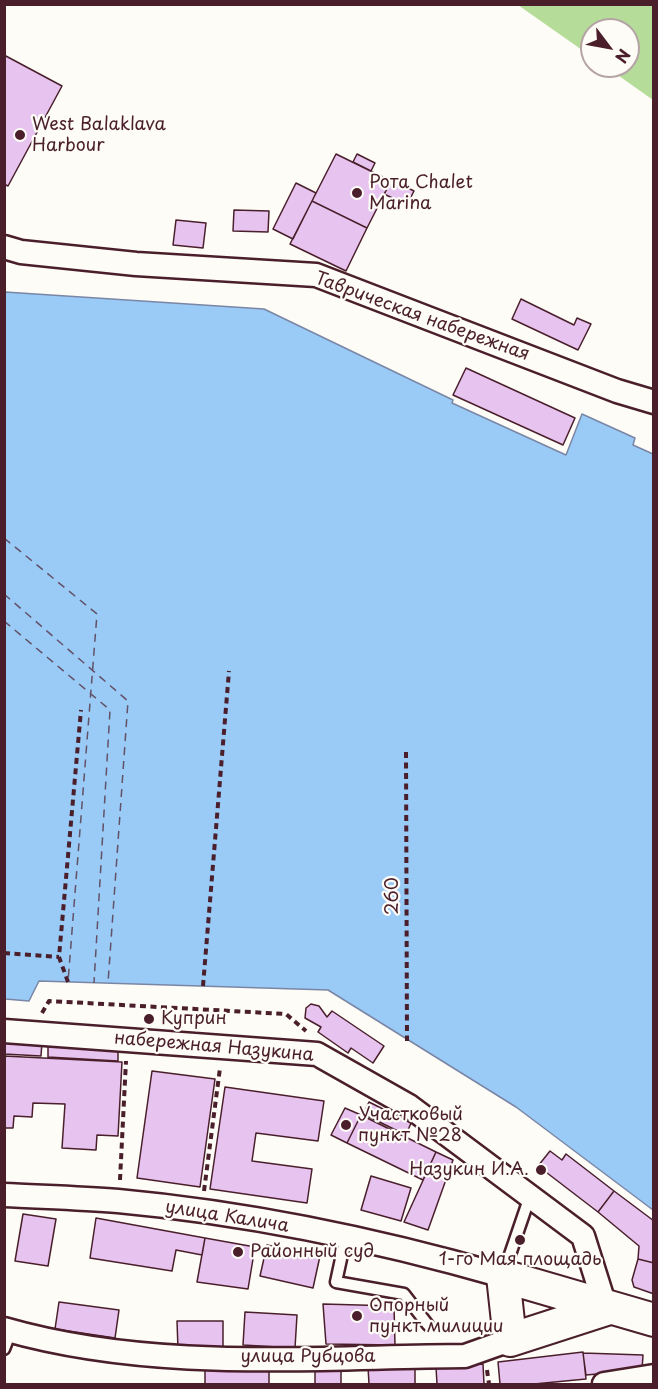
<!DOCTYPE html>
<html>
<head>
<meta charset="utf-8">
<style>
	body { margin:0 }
	#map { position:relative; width:658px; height:1389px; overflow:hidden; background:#fdfcf7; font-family:"Playpen Sans",sans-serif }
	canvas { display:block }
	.frame { position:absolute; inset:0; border:6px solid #4a1f2b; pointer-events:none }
	.north { position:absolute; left:580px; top:18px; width:60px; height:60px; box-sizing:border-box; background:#fdfcf7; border:2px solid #b5a4a5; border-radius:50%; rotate:122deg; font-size:16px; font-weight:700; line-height:24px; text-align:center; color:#4a1f2b }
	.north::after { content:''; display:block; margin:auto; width:21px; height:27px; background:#4a1f2b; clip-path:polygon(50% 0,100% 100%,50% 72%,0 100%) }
</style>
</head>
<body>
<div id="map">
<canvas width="658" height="1389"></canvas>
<div class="frame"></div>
<div class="north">N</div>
</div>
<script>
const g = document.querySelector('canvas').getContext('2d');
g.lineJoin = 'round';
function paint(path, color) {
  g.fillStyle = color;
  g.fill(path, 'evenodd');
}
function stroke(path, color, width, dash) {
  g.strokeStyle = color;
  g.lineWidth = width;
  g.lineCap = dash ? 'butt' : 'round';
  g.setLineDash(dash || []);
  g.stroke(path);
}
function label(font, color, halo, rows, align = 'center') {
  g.font = font + ' "Playpen Sans",sans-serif';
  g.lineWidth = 4.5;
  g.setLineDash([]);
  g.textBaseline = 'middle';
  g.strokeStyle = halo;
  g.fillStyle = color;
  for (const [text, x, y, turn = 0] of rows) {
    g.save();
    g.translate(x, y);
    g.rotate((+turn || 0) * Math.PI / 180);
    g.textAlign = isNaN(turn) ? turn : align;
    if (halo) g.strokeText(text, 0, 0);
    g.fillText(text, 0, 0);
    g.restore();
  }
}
const green = new Path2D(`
	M 518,5 L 653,5 L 653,100 L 605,66 L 628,66 L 628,30 L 592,30 L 592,57 Z`);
const water = new Path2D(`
	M 5,292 L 264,309 L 453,400 L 452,403 L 566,455 L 582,414 L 635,438 L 633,445 L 653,454 L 653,1210 L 516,1107 L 328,990 L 39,981 L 29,1001 L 5,999 Z`);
const ferry = new Path2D(`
	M 4,538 L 97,614 L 68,982
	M 4,594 L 128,701 L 108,983
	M 4,621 L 110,710 L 94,983`);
const building = new Path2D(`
	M 4,55 L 62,86 L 8,186 L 4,184 Z
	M 336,154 L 391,181 L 367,228 L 312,201 Z
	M 357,154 L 375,163 L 371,171 L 353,162 Z
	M 392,180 L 414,191 L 407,205 L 384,194 Z
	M 296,183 L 316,193 L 293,239 L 273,229 Z
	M 312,201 L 367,228 L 346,271 L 290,244 Z
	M 234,210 L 269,211 L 268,232 L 233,231 Z
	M 176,220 L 206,223 L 203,248 L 173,245 Z
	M 521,299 L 574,325 L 577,318 L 591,324 L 578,350 L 512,319 Z
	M 466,368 L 575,418 L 563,445 L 453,395 Z
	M 311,1004 L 319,1006 L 327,1017 L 332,1011 L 384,1046 L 373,1063 L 351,1048 L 348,1053 L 318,1032 L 321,1027 L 305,1018 L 306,1008 Z
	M 4,1040 L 42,1042 L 41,1056 L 4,1054 Z
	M 48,1043 L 118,1047 L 118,1061 L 48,1057 Z
	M 4,1056 L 122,1062 L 118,1136 L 97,1135 L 96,1150 L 62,1148 L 65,1104 L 33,1103 L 32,1117 L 14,1116 L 13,1128 L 4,1128 Z
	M 152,1071 L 215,1079 L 200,1187 L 137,1178 Z
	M 225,1087 L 324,1101 L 318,1141 L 256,1133 L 252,1161 L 312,1169 L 307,1203 L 210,1189 Z
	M 369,1102 L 411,1123 L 406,1135 L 363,1114 Z
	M 345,1108 L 361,1115 L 347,1143 L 331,1135 Z
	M 361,1115 L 436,1152 L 423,1180 L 347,1143 Z
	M 550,1151 L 562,1160 L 566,1154 L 614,1191 L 598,1212 L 538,1166 Z
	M 436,1152 L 453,1160 L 428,1230 L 404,1222 Z
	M 371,1176 L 411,1188 L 401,1221 L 361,1210 Z
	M 614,1191 L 654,1221 L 654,1263 L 638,1259 L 639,1246 L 598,1212 Z
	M 23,1214 L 56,1219 L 48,1266 L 15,1261 Z
	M 96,1218 L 205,1238 L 202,1255 L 176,1250 L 172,1271 L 90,1258 Z
	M 205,1238 L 255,1247 L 248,1289 L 197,1282 Z
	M 267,1245 L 320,1256 L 313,1288 L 260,1276 Z
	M 638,1259 L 654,1263 L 654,1294 L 634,1287 L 632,1280 Z
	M 59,1302 L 119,1310 L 115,1338 L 55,1329 Z
	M 323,1304 L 394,1306 L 395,1345 L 326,1344 Z
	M 245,1312 L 297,1315 L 295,1348 L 243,1345 Z
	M 177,1321 L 223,1321 L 223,1347 L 178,1349 Z
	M 583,1352 L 586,1379 L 534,1384 L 500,1384 L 498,1362 Z
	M 583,1353 L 643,1355 L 642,1370 L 586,1375 Z
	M 315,1360 L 341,1360 L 341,1384 L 315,1384 Z
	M 205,1363 L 269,1363 L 269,1384 L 205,1384 Z
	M 483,1364 L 484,1384 L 437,1384 L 436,1367 Z
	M 415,1366 L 415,1384 L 369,1384 L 368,1367 Z`);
const path = new Path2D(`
	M 406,752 L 407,1041
	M 4,953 L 59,957
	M 68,982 L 59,957 L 81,710
	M 203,986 L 229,671
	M 42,1013 L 49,1001 L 286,1014 L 306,1031
	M 120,1180 L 126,1061
	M 204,1191 L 220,1068
	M 487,1370 L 489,1384`);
const lane = new Path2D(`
	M 346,1236 L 336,1282 L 404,1294 L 428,1325
	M 503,1275 L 530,1196
	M 4,1349 L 11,1331`);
const street = new Path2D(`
	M 4,247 L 21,252 L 136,264 L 316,275 L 617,391 L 654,402
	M 4,1031 L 317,1054 L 409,1106 L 583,1236 L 606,1309
	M 4,1195 C 42,1197 81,1198 118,1201 C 248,1213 378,1240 503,1276
	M 4,1329 C 153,1372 312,1357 465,1356 L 510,1340
	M 604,1384 L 654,1376`);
const secondary = new Path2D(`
	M 606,1309 L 510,1340 L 503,1276 L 654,1320`);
const markers = [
	[20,135,6,"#4a1f2b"],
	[357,193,6,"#4a1f2b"],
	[149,1019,6,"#4a1f2b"],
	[346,1125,6,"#4a1f2b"],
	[541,1170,6,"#4a1f2b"],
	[520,1240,6,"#4a1f2b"],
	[238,1252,6,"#4a1f2b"],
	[357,1316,6,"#4a1f2b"]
];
const poiNames = [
	["West Balaklava",32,125],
	["Harbour",32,146],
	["Рота Chalet",369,183],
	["Marina",369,204],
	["Куприн",161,1019],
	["Участковый",358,1115],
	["пункт №28",358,1136],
	["Назукин И.А.",529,1170,"right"],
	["Районный суд",250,1252],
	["1-го Мая площадь",520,1260,"center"],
	["Опорный",369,1306],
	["пункт милиции",369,1327]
];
const streetNames = [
	["Таврическая набережная",422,317,20],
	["260",393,896,-90],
	["набережная Назукина",214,1047,5],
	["улица Калича",227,1217,9],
	["улица Рубцова",308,1357]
];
paint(green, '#b5dd99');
paint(water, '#9acaf6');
stroke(water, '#7a86a5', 1.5);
stroke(ferry, '#625268', 1.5, [8, 6]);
paint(building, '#e7c4f0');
stroke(building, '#4a1f2b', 1.5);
stroke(lane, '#4a1f2b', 15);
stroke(street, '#4a1f2b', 27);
stroke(secondary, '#4a1f2b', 36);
stroke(path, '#4a1f2b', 4, [6, 4.5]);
stroke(lane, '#fdfcf7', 10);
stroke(street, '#fdfcf7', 22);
stroke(secondary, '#fdfcf7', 32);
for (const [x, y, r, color] of markers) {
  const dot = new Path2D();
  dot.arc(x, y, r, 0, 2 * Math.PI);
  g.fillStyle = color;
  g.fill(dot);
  stroke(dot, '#fdfcf7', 2);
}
label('18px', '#4a1f2b', '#fdfcf7', poiNames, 'left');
label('18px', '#4a1f2b', '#fdfcf7', streetNames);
</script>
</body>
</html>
